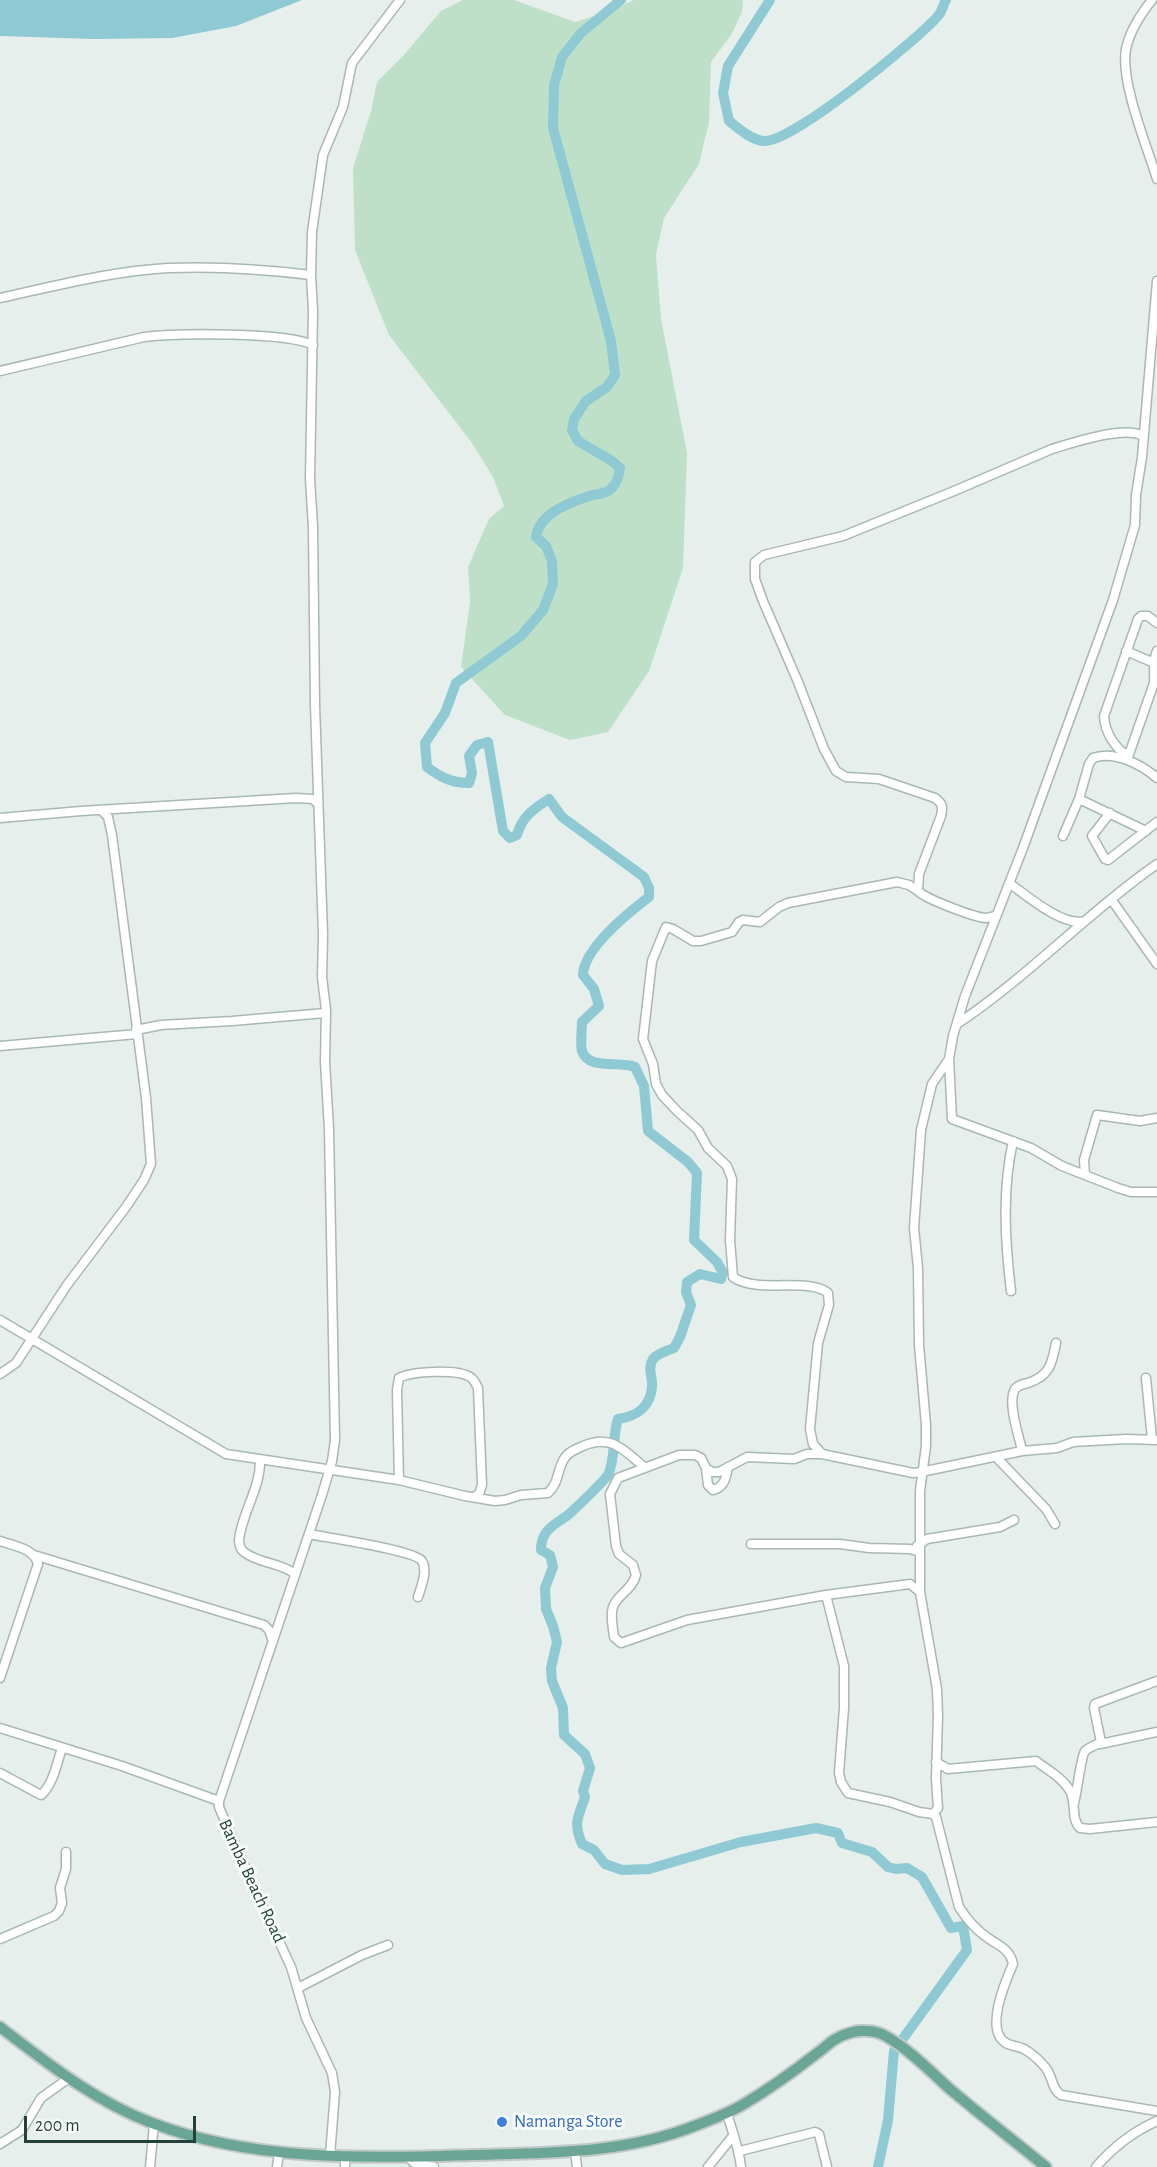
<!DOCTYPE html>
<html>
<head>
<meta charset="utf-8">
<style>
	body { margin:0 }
	#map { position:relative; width:1157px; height:2167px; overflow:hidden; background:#e6efeb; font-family:"Alegreya Sans",sans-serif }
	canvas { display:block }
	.scale { position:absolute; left:24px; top:2116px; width:172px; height:27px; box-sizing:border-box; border:3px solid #24423a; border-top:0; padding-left:8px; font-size:18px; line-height:21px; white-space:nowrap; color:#24423a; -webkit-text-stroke:4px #f7fbf9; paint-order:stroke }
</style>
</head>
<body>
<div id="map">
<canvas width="1157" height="2167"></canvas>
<div class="scale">200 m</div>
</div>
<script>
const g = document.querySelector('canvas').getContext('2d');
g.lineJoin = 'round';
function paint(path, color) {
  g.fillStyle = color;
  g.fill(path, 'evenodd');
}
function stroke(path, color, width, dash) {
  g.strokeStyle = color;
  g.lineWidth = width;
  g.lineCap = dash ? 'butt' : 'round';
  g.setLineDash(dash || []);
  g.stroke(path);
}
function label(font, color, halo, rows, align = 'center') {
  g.font = font + ' "Alegreya Sans",sans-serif';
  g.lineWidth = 6;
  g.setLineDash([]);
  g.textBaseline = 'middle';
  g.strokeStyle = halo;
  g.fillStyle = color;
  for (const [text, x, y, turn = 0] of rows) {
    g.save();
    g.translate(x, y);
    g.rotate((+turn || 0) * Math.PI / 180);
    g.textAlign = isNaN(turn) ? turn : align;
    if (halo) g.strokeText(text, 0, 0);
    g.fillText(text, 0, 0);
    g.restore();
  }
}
const green = new Path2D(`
	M 463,0 L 514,0 L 575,22 L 611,11 L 634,0 L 743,0 L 742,12 L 731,35 L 711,62 L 709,122 L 699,164 L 664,218 L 656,255 L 661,319 L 687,453 L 683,568 L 649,671 L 608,732 L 570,740 L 505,715 L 461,667 L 470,602 L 468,567 L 489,519 L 504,506 L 493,477 L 472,443 L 389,335 L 355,250 L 353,168 L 371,111 L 377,82 L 403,56 L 441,11 Z`);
const water = new Path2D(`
	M 0,0 L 302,0 L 236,26 L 172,38 L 94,39 L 0,36 Z`);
const river = new Path2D(`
	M 621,0 L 581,33 L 562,57 L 554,85 L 553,128 L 611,341 L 615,375 L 607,387 L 586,401 L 574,419 L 572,430 L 578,441 L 612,461 L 620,468 C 619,476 617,483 611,489 C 606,494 596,494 589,496 C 568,503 539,514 536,537 L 546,546 L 552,561 L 553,584 L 543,610 L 521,636 L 456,683 L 445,713 L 425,743 L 427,767 C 440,777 452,783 469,783 L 472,773 L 469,756 L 477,745 L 488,742 L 503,831 L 510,838 L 517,835 C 522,817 533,809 549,799 L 562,817 L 644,877 L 649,888 L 649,897 C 628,913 584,948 583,975 L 594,989 L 599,1006 L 582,1022 C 582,1031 580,1043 582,1051 C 588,1070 618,1061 635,1067 L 644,1086 L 648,1131 L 688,1162 L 697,1173 L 694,1240 L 717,1262 L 723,1273 L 721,1279 L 700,1274 L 687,1282 L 686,1292 L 691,1305 L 680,1337 L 674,1348 C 667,1351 658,1353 653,1359 C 647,1369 653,1377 652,1387 C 650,1408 637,1416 618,1419 C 612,1436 616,1459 608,1475 C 604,1481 575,1509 568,1515 C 554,1525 541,1530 541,1550 L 550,1555 L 553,1567 L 545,1588 L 546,1609 L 553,1626 L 557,1642 L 551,1668 L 552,1681 L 563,1708 L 564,1735 L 585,1754 L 590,1768 L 583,1791 L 585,1797 C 578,1818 573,1822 582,1844 L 594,1850 L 605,1864 L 622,1870 L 649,1869 L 741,1842 L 816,1828 L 838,1833 L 842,1843 L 872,1852 L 888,1867 L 896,1869 L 907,1868 L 922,1877 L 951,1928 L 963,1926 L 967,1950 L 894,2051 L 888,2120 L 878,2167
	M 770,0 L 728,66 L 723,93 L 729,121 C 738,128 751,140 764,141 C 791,144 917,40 938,16 C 942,12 943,5 946,0`);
const minor = new Path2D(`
	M 1152,0 C 1140,15 1130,30 1126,49 C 1120,82 1147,146 1157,179
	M 1157,281 L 1142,457 L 1136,495 L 1135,525 L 1113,600 L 1023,848 L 965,996 L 953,1036 L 949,1059 L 952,1119 L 1031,1148 L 1062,1166 L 1118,1188 L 1131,1192 L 1157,1192
	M 0,298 C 55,286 112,271 168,268 C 216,266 263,269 311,275
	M 0,371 L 144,337 C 176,333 287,332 313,345
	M 1126,651 L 1152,662
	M 1128,756 C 1115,748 1105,733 1104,716 L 1138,619 L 1141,616 L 1148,616 L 1157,623
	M 1127,760 L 1154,683 C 1155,670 1152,662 1157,651
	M 1079,799 L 1146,831
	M 1110,813 L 1092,836 L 1105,859 L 1108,860 L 1157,822
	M 0,818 L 81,811 L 296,798 L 313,799 L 318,804
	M 1063,836 L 1079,799 L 1089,764 L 1093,758 C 1114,750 1142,765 1157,778
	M 1009,883 C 1026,895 1063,927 1084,921
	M 1111,899 L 1157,964
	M 995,916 C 994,916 987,918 986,918 C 973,917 926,899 918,891 L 919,874 L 941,816 C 943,807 943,804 935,798 L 879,779 L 846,777 L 836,771 L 824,749 L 798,682 L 763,601 L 755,579 L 755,562 L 764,555 L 843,536 L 954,491 L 1052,449 C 1072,443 1125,425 1143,436
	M 957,1024 C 1028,977 1087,913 1157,864
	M 136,1030 L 161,1025 L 232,1021 L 325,1013
	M 0,1046 L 137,1034
	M 1085,1175 L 1084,1160 L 1097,1115 L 1140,1121 L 1157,1118
	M 1011,1291 C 1005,1241 1002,1190 1013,1141
	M 0,1320 L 226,1454 L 399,1480 L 465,1496 L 495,1501 L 505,1500 L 521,1495 L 548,1493 C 559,1483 557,1470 564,1459 C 568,1452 576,1449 583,1446 C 611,1434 623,1449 644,1467
	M 0,1374 L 16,1363 L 67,1285 L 126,1207 L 144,1180 L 151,1164 L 146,1098 L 112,835 L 108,817 L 102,811
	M 1146,1378 L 1152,1439
	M 1022,1451 C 1019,1435 1007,1403 1015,1389 C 1018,1385 1023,1384 1028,1383 C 1049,1376 1052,1365 1056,1343
	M 822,1454 L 813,1444 L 810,1429 L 818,1343 L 829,1305 L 828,1293 C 810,1277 756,1294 733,1277 L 730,1240 L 732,1179 L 727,1166 L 708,1148 L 698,1130 L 677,1111 L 662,1095 L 656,1084 L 653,1064 L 643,1039 L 652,961 L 666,927 L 673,929 L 693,941 L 701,941 L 732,932 L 739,922 L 743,920 L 760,922 L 779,907 L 788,903 L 897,882 L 909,885 L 918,891
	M 996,1457 L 1046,1509 L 1055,1524
	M 260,1459 C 261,1488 242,1512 239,1540 C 239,1545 240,1549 244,1552 C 259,1564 280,1562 295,1574
	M 706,1468 L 708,1485 L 713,1490 C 725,1487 726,1477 728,1467
	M 399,1480 L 397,1390 L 399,1378 C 412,1371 458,1369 470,1377 C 474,1379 476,1384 478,1388 L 482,1485 L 479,1494 L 474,1497
	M 309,1534 C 328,1538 414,1550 422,1561 C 428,1571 421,1587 418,1597
	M 0,1541 C 14,1546 34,1548 38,1564 L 0,1678
	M 751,1544 L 840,1544 L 869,1548 L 910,1549 L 920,1552
	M 917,1546 L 927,1539 L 1000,1527 L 1014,1520
	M 34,1555 L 264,1625 L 269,1630 L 273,1641
	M 920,1592 L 910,1584 L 826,1595 L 687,1620 L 621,1643 L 614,1637 C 613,1628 610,1615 613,1607 C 617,1595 632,1590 636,1575 L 633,1565 L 619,1554 L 616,1546 L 610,1494 L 618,1478 L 679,1455 L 695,1455 L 701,1458 L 706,1468 L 712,1472 L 719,1472 L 747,1457 L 794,1459 L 807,1454 L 822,1454 L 913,1473 L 921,1472 L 1022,1451 L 1057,1448 L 1073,1442 L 1126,1439 L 1157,1440
	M 826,1595 L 844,1666 L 844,1708 L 839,1773 L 841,1782 L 848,1793 L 890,1802 L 919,1812 L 933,1814 L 938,1808 L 936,1779 L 938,1716 L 937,1689 L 920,1592 L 920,1491 L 926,1446 L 926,1425 L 919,1345 L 918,1268 L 914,1228 L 921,1130 L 932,1084 L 949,1059
	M 0,1728 L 122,1766 L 219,1801
	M 1100,1744 L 1157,1732
	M 936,1762 L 948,1769 L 1036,1761 C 1046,1769 1065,1779 1071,1793 C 1076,1805 1071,1819 1080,1828 L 1090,1829 L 1157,1822
	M 0,1773 L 41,1795 C 53,1785 57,1763 62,1748
	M 1074,1803 C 1077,1793 1081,1756 1085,1751 C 1089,1747 1096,1745 1101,1742 L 1094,1708 L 1095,1704 L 1157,1681
	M 933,1814 L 936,1817 L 959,1907 C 966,1918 976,1930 988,1938 C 999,1946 1010,1949 1013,1964 C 1006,1980 984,2030 1006,2043 C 1011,2046 1018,2046 1024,2049 C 1031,2053 1040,2061 1045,2067 C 1053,2076 1051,2089 1061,2095 L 1157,2111
	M 0,1939 L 54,1916 L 59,1911 L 62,1903 L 60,1888 L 66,1869 L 66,1852
	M 298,1988 L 362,1955 L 388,1945
	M 727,2113 C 732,2131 739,2148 741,2167
	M 0,2144 L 22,2130 L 41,2098 L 69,2078
	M 575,2151 L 577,2167
	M 740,2151 L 815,2132 L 819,2134 L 827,2167
	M 330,2156 L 335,2092 L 332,2073 L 306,2018 L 291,1967 L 253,1885 L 219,1807 L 219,1801 L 322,1495 L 332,1461 L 335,1440 L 329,1129 L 325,1062 L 326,1010 L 322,977 L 323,935 L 315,705 L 313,527 L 310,479 L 313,311 L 311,275 L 312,232 L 323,155 L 343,107 L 352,63 L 400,0
	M 345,2156 L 345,2167
	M 408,2157 L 414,2163 L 434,2167
	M 150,2167 L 154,2124
	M 277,2167 L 279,2153
	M 708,2167 L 733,2136
	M 1096,2167 C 1114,2146 1132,2132 1157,2121`);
const major = new Path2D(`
	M 0,2027 C 47,2063 96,2102 152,2123 C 254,2162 366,2158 473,2155 C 549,2153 625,2154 697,2125 C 713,2119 729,2113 744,2104 C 769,2089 793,2072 816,2054 C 822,2050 828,2044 834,2040 C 843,2034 856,2030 867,2031 C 875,2031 883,2034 889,2038 C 912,2052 931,2072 951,2090 C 982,2116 1014,2141 1046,2167`);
const markers = [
	[502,2122,6,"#3f7fe0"]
];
const streetNames = [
	["Bamba Beach Road",252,1881,65]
];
const shopNames = [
	["Namanga Store",514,2122]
];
paint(green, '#bfe0c8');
paint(water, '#8ec9d4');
stroke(river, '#8ec9d4', 10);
stroke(minor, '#a8b8b2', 11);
stroke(major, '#c2cac8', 14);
stroke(minor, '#fff', 8);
stroke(major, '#6aa596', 10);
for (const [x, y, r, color] of markers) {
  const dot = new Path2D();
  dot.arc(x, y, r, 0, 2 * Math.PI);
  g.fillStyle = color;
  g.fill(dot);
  stroke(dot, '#f7fbf9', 2);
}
label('18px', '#24423a', '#f7fbf9', streetNames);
label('18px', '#366cbe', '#f7fbf9', shopNames, 'left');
</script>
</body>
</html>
